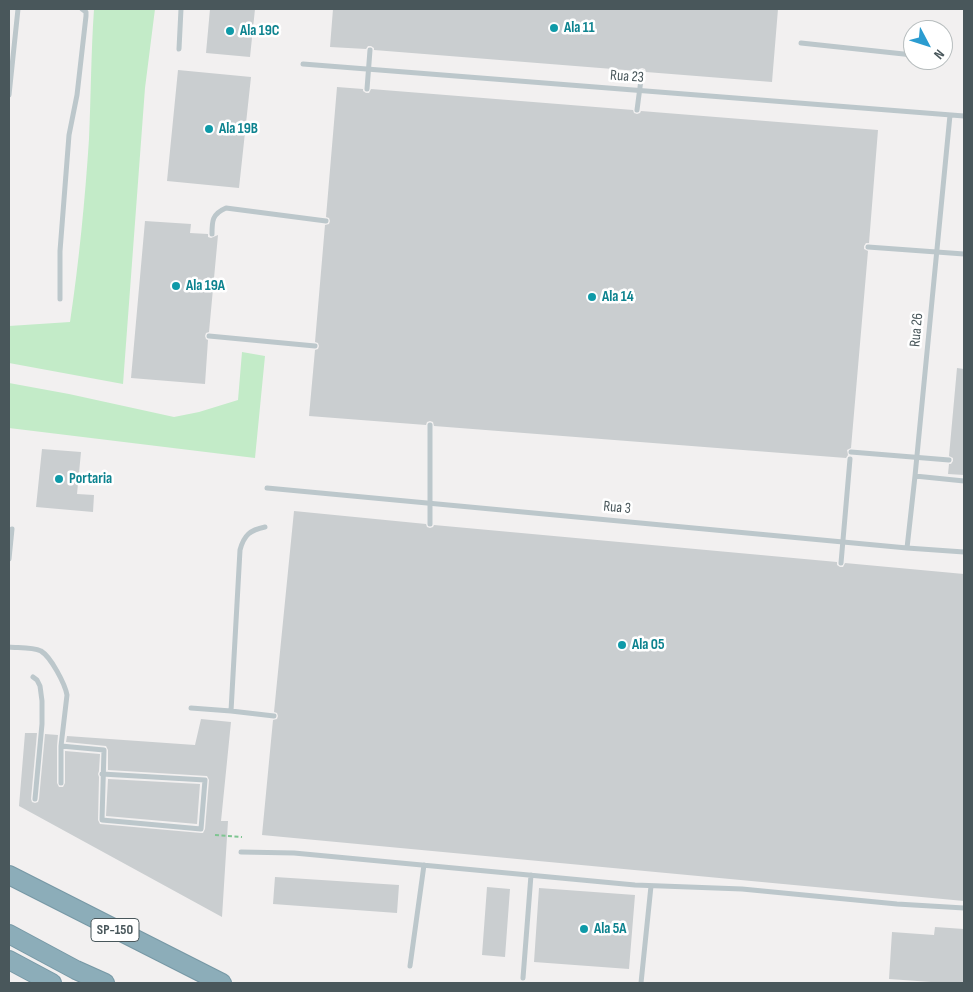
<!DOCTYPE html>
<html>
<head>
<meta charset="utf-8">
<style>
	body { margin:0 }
	#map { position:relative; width:973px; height:992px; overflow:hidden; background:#f2f0f0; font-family:"Sofia Sans Condensed",sans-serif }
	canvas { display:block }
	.frame { position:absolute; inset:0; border:10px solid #49575b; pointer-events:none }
	.north { position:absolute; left:903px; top:20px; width:50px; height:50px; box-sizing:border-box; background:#fff; border:1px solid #b6bcbd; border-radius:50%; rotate:130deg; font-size:14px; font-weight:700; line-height:20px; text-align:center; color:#49575b }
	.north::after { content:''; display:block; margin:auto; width:18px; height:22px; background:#2b9cd0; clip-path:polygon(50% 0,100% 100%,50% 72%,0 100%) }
</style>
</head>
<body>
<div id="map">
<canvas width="973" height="992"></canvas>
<div class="frame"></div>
<div class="north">N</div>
</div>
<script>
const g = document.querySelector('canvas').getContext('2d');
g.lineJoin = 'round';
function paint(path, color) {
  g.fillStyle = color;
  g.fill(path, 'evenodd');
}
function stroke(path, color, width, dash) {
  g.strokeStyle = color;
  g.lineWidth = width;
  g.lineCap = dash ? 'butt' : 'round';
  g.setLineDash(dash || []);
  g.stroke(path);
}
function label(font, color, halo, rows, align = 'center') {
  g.font = font + ' "Sofia Sans Condensed",sans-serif';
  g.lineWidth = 5;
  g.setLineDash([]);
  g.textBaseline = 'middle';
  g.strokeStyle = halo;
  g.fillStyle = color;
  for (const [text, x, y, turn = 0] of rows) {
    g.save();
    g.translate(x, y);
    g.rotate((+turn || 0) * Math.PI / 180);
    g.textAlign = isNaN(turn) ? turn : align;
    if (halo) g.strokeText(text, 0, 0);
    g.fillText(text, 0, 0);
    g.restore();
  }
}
const green = new Path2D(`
	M 94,9 L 155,9 L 145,88 L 123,384 L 9,363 L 9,326 L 70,322 C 79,262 85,200 89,139 C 91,96 91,52 94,9 Z
	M 242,352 L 265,356 L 255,458 L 9,428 L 9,383 L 69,394 L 174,417 L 199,412 L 238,400 Z`);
const building = new Path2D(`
	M 210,9 L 255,9 L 250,57 L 206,53 Z
	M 333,9 L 778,9 L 772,82 L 646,72 L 645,69 L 642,68 L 639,69 L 638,71 L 374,50 L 374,48 L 371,46 L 368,46 L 366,49 L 330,47 Z
	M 178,70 L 251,77 L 239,188 L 167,181 Z
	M 337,87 L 363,89 L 363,91 L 366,93 L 369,93 L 371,89 L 633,110 L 634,113 L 637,114 L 640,113 L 641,111 L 878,130 L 869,243 L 866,243 L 864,246 L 864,249 L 868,251 L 851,448 L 847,450 L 848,455 L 846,458 L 434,426 L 433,422 L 430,421 L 427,422 L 426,425 L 309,416 L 315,350 L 318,349 L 319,346 L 318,343 L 315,342 L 325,225 L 329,224 L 330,221 L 329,218 L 326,217 Z
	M 145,221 L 191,224 L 190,233 L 208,234 L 208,237 L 211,238 L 218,235 L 209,332 L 206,333 L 205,336 L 206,339 L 208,340 L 205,384 L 131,378 Z
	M 957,368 L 964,369 L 964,475 L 948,474 L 949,464 L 951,464 L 953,461 L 953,458 L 949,456 Z
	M 42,449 L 81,452 L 77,494 L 94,495 L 93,512 L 36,507 Z
	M 294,511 L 426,524 L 427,527 L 430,528 L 433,527 L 434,525 L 837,562 L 837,565 L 840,567 L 843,567 L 845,563 L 964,574 L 964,901 L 262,835 L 273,720 L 277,719 L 278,716 L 277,713 L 274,712 Z
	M 201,719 L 231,722 L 221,821 L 228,821 L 222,917 L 19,806 L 25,733 L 37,733 L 31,799 L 32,802 L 35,803 L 38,802 L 39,799 L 45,734 L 58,735 L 57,746 L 57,783 L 59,787 L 63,787 L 65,783 L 65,751 L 100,754 L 99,771 L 98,774 L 99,777 L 98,820 L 100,824 L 201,833 L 203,833 L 205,829 L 209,780 L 207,776 L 108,770 L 108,750 L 106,746 L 66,742 L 67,736 L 195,745 Z
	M 108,779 L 200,784 L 197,824 L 106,816 Z
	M 275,877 L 399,885 L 397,913 L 273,904 Z
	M 487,887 L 510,889 L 505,957 L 482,955 Z
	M 539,888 L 635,895 L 629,969 L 534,962 Z
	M 935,927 L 964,929 L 964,983 L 931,983 L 931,982 L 889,979 L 892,932 L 934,935 Z`);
const path = new Path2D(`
	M 215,835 L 242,837`);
const lane = new Path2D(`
	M 801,43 L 913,55
	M 179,49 L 181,9
	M 303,64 L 964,116
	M 9,95 L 18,9
	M 212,234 C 212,221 212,214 226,208 L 326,221
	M 60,299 L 60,251 L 69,135 L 77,95 L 86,16 L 86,12 L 82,9
	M 209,336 L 315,346
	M 915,476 L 964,481
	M 267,488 L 907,548 L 964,552
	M 265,527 C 250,530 244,535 240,550 L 231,711 L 274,716
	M 907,548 L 915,476 L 950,115
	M 9,559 L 12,529
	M 9,647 C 18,648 32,647 41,651 C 51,657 65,684 67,695 L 61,746 L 104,750 L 102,820 L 201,829 L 205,780 L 102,774
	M 33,677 L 37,680 L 40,686 L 42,701 L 42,724 L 35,799
	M 191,708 L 231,711
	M 61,746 L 61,783
	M 241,852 L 294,853 L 635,885 L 742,889 L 897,904 L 964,908
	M 410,966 L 424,865
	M 523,978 L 531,875
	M 641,983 L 651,886`);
const highway = new Path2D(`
	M 9,875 L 222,983
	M 9,934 L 76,970 L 105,983
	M 9,960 L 52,983`);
const laneBridge = new Path2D(`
	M 367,89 L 370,50
	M 637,110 L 642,72
	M 868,247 L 964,254
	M 430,425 L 430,524
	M 851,452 L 949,460
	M 841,563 L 850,459`);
const markers = [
	[554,28,5,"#0f9aa8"],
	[230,31,5,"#0f9aa8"],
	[209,129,5,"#0f9aa8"],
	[176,286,5,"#0f9aa8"],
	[592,297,5,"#0f9aa8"],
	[59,479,5,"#0f9aa8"],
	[622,645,5,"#0f9aa8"],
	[584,929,5,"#0f9aa8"]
];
const shields = [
	[115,930,48]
];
const shieldNames = [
	["SP-150",115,930]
];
const cultureNames = [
	["Ala 11",564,28],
	["Ala 19C",240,31],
	["Ala 19B",219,129],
	["Ala 19A",186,286],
	["Ala 14",602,297],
	["Portaria",69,479],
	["Ala 05",632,645],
	["Ala 5A",594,929]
];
const streetNames = [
	["Rua 23",627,77,4],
	["Rua 26",917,330,-85],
	["Rua 3",617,508,5]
];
paint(green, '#c3ebc8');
paint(building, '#caced0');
stroke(highway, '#7798a5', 20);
stroke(path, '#7ec591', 2, [4, 2.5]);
stroke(lane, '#bcc7cb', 5);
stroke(highway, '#8cadb9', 18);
stroke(laneBridge, '#bcc7cb', 5);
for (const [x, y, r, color] of markers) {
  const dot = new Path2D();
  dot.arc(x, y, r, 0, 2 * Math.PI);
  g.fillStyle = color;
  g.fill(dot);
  stroke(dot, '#fff', 2);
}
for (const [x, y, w] of shields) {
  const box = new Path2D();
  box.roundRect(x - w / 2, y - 11.5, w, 23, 4);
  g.fillStyle = '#fff';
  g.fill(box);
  stroke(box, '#49575b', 1);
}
label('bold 14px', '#49575b', null, shieldNames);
label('bold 15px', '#0d838f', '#fff', cultureNames, 'left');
label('15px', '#49575b', '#fff', streetNames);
</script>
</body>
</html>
